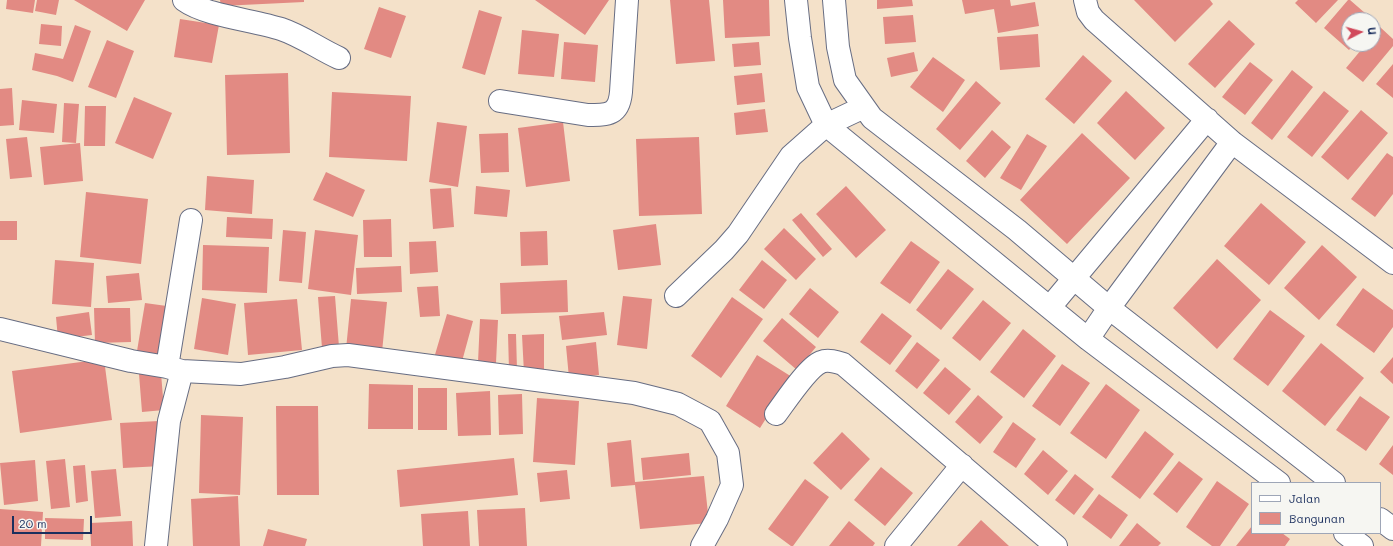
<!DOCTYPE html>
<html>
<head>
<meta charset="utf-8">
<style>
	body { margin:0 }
	#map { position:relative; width:1393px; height:546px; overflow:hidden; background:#f4e1c9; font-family:Mali,sans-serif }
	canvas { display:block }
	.legend { position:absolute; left:1251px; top:482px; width:130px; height:52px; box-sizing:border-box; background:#f6f6f2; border:1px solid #9ea6b7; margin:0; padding:5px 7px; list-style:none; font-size:12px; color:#1b2f5e }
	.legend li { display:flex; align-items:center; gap:8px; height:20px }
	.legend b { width:20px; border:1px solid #9ea6b7 }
	.north { position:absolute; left:1341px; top:12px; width:40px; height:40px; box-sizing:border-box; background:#f6f6f2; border:1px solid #9ea6b7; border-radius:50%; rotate:84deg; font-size:11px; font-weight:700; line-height:16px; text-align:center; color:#1b2f5e }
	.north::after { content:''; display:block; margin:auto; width:14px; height:18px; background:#d1495b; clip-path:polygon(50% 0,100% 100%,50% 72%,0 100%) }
	.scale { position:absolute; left:12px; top:516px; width:80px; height:18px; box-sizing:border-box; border:2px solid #1b2f5e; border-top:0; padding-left:5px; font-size:12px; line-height:14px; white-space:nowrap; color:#1b2f5e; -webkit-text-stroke:3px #f6f6f2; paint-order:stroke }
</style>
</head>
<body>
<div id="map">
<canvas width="1393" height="546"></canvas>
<ul class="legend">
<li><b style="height:5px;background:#fff"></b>Jalan</li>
<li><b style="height:11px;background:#e28a83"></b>Bangunan</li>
</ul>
<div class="north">U</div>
<div class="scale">20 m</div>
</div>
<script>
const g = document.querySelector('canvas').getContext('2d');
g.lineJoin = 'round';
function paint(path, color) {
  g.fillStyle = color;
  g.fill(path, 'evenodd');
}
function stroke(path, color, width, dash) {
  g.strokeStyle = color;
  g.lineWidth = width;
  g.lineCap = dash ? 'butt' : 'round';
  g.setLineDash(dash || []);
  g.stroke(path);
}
const building = new Path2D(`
	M 7,0 L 35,0 L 33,13 L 6,9 Z
	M 37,0 L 59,0 L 56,15 L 35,11 Z
	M 74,0 L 145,0 L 127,31 Z
	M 220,0 L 304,0 L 304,2 L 221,6 Z
	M 535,0 L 609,0 L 585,35 Z
	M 670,0 L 709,0 L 715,61 L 676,64 Z
	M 723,0 L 769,0 L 770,36 L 725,38 Z
	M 877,0 L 912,0 L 913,6 L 877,9 Z
	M 962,0 L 1010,0 L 1011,6 L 1035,2 L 1039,26 L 998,33 L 994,9 L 965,14 Z
	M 1134,0 L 1210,0 L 1213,4 L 1175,42 Z
	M 1298,0 L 1338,0 L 1316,23 L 1295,3 Z
	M 1348,0 L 1350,0 L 1373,20 L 1349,20 L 1349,44 L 1354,44 L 1349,50 L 1324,28 Z
	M 379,7 L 406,16 L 391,58 L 364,49 Z
	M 479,10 L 502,17 L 485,75 L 462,68 Z
	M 913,15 L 916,42 L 885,44 L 883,17 Z
	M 180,19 L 219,25 L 212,63 L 174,57 Z
	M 1229,20 L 1255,44 L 1215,88 L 1188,64 Z
	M 41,24 L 62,26 L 61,46 L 39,44 Z
	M 75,25 L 91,31 L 73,82 L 57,76 L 32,70 L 35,53 L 63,59 Z
	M 1380,27 L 1393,39 L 1393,46 L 1363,82 L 1346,68 L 1366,44 L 1373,44 L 1373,36 Z
	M 522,30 L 559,34 L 554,77 L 518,74 Z
	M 1038,34 L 1040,67 L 1000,70 L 997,37 Z
	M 107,40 L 134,51 L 116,98 L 88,87 Z
	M 564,42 L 598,45 L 595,82 L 561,79 Z
	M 759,42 L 761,65 L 734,67 L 732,44 Z
	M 914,52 L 918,71 L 891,77 L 887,58 Z
	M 1083,55 L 1112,81 L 1074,124 L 1045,99 Z
	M 933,57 L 965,80 L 943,112 L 910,87 Z
	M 1250,62 L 1273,80 L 1245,115 L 1222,97 Z
	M 1393,64 L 1393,98 L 1376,84 Z
	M 1292,70 L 1313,87 L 1272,140 L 1251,123 Z
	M 288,73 L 290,153 L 227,155 L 225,75 Z
	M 762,73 L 765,102 L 737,105 L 734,76 Z
	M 976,81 L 1001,103 L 960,150 L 936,129 Z
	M 12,88 L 14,125 L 0,126 L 0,89 Z
	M 1126,91 L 1165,128 L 1135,160 L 1097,123 Z
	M 1324,91 L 1349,111 L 1312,157 L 1287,137 Z
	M 332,92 L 411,96 L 407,161 L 329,157 Z
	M 134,97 L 172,113 L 153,159 L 115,143 Z
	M 22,100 L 57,104 L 54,133 L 19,130 Z
	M 64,103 L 79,104 L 76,143 L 62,142 Z
	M 85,106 L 106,106 L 105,146 L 84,146 Z
	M 765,109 L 768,132 L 736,135 L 734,113 Z
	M 1361,110 L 1388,133 L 1348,180 L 1321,157 Z
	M 437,122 L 467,126 L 458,187 L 429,182 Z
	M 563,122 L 570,181 L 526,187 L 518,128 Z
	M 992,130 L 1011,147 L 985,178 L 966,161 Z
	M 508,133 L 509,172 L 481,173 L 479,134 Z
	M 1082,133 L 1130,178 L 1067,244 L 1020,200 Z
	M 1027,134 L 1047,146 L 1021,190 L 1000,178 Z
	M 27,137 L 32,177 L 10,179 L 6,139 Z
	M 699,137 L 702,214 L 639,216 L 636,139 Z
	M 80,143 L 83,181 L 44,185 L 40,147 Z
	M 1387,153 L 1393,157 L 1393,194 L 1375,217 L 1351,199 Z
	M 326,172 L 365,190 L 353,217 L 313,200 Z
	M 207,176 L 254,180 L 252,214 L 205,210 Z
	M 476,186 L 510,190 L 507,217 L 474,214 Z
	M 846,186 L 886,230 L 856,258 L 816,214 Z
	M 451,188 L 454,227 L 433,229 L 430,189 Z
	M 86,192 L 148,199 L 141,264 L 80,257 Z
	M 1261,203 L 1306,242 L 1269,285 L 1224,246 Z
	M 801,213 L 832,249 L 823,257 L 792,220 Z
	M 227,217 L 273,219 L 272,239 L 226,237 Z
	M 391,219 L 392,257 L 364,257 L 363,220 Z
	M 0,221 L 17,221 L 17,240 L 0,240 Z
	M 656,224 L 661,265 L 618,270 L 613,230 Z
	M 784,228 L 816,259 L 796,280 L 764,249 Z
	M 283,230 L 306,232 L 302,283 L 279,281 Z
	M 315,230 L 358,235 L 351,295 L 308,289 Z
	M 547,231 L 548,265 L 521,266 L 520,232 Z
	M 436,241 L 438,272 L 410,274 L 409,242 Z
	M 911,241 L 940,262 L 910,304 L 880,283 Z
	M 203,245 L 269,247 L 267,293 L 202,290 Z
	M 1322,245 L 1357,277 L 1319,320 L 1284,288 Z
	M 1217,259 L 1261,300 L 1217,349 L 1173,308 Z
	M 55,260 L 94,263 L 91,307 L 52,304 Z
	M 762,260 L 787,280 L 764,309 L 739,290 Z
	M 401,266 L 402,292 L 357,294 L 356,268 Z
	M 948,269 L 974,289 L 941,330 L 916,310 Z
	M 139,273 L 142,300 L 108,303 L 106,276 Z
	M 567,280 L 568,312 L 501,314 L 500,283 Z
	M 438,286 L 440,316 L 420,317 L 417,287 Z
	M 810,288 L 839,312 L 818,338 L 789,314 Z
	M 1363,288 L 1393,310 L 1393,327 L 1374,353 L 1336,325 Z
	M 335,296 L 339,347 L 322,348 L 318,297 Z
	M 623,296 L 652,299 L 647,349 L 617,345 Z
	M 732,297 L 763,319 L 721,378 L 691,356 Z
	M 202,298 L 236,304 L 228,355 L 194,349 Z
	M 297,299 L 302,350 L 248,355 L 244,303 Z
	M 351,299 L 387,302 L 382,352 L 346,349 Z
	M 983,300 L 1011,323 L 980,361 L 952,338 Z
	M 145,303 L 174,307 L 165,362 L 136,357 Z
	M 94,308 L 130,308 L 131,342 L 95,343 Z
	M 1270,310 L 1305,336 L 1268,386 L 1233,359 Z
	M 89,312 L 92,335 L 58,339 L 56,317 Z
	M 604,312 L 607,335 L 562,340 L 559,316 Z
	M 882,313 L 912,336 L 890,365 L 860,342 Z
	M 447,314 L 473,321 L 461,365 L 434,358 Z
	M 782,318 L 816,347 L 797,370 L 763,341 Z
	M 480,319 L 498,320 L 496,363 L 478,362 Z
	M 1023,329 L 1056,356 L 1024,398 L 990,372 Z
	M 508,334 L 516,334 L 517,370 L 509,370 Z
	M 544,334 L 544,372 L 524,373 L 522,335 Z
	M 596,342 L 599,375 L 569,378 L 566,346 Z
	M 917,342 L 940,360 L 917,389 L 895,371 Z
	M 1321,343 L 1364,378 L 1325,426 L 1282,391 Z
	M 757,355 L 792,377 L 760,428 L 726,406 Z
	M 1393,357 L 1393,384 L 1380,372 Z
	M 104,359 L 112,420 L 20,433 L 12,371 Z
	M 1062,364 L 1090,383 L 1060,426 L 1032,406 Z
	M 945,367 L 971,389 L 949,415 L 923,393 Z
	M 161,373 L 164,410 L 142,412 L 139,374 Z
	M 369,384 L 413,385 L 413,429 L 368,429 Z
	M 1106,384 L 1140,410 L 1106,459 L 1070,433 Z
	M 418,388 L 447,388 L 447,430 L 418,430 Z
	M 490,391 L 491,435 L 458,436 L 456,393 Z
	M 522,394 L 523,434 L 499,435 L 498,395 Z
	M 978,395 L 1003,417 L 980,444 L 955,422 Z
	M 1360,396 L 1390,417 L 1366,451 L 1336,430 Z
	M 537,398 L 579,401 L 575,465 L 533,462 Z
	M 276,406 L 318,406 L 319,495 L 277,495 Z
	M 201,415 L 243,417 L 240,495 L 199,493 Z
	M 159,421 L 162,466 L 123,468 L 120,423 Z
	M 1013,422 L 1036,439 L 1016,468 L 993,452 Z
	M 1145,431 L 1174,454 L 1140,499 L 1111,477 Z
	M 842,432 L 870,459 L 841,490 L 813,463 Z
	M 631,440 L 635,482 L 704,476 L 709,523 L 640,529 L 635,485 L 611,487 L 607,443 Z
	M 1393,445 L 1393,475 L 1379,464 Z
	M 1043,450 L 1068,471 L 1048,495 L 1024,474 Z
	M 689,453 L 691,475 L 643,480 L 641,458 Z
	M 514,458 L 518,495 L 400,507 L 397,470 Z
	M 65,459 L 70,507 L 51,509 L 46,461 Z
	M 35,460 L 38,501 L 4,505 L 0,463 Z
	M 1179,461 L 1203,479 L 1177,513 L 1153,494 Z
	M 85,465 L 88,501 L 76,503 L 73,466 Z
	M 881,467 L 913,493 L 885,526 L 854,500 Z
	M 116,469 L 121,516 L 95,518 L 91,471 Z
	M 567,470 L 570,499 L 540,502 L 537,473 Z
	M 1075,474 L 1094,489 L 1074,515 L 1055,500 Z
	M 805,479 L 829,497 L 793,546 L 791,546 L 768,529 Z
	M 1217,481 L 1249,504 L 1220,546 L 1212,546 L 1186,527 Z
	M 1099,494 L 1128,515 L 1111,539 L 1082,517 Z
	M 238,496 L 240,546 L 193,546 L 191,499 Z
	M 525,508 L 527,546 L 479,546 L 477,510 Z
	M 0,509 L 43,512 L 41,546 L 0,546 Z
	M 468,511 L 470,546 L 423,546 L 421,514 Z
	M 45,518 L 84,519 L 83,540 L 45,539 Z
	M 981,520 L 1009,546 L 957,546 Z
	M 132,521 L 133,546 L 91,546 L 90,523 Z
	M 849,521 L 875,543 L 873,546 L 829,546 Z
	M 1137,523 L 1161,543 L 1158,546 L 1119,546 Z
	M 1252,526 L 1252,533 L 1282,533 L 1290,539 L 1285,546 L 1236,546 Z
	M 268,529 L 307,539 L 305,546 L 263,546 Z`);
const minor = new Path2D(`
	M 184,0 C 206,16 254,20 281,29 C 302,36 319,49 339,58
	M 796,0 L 800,38 L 808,87 L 826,125 L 1088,339 L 1279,483
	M 834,0 L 838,47 L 845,80 L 872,118 L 1017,230 L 1109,308 L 1334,483
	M 1085,0 L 1088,12 L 1094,20 L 1232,142 L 1393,263
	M 500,101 L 588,115 C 608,115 619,115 621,92 L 627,0
	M 676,296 L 724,250 L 738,234 L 791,156 L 826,125 L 864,107
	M 1050,307 L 1207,119
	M 0,329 L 131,361 L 167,367 L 182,371 L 241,374 L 285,367 L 332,356 L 348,355 L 634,393 L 678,404 L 710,421 L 728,453 L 732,485 L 717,519 L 702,546
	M 1088,339 L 1109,308 L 1232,142
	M 167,367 L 191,220
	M 776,414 C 785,402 808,367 821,362 C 828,359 837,362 843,364 L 1056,546
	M 1380,519 L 1393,529
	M 1345,533 L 1362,546
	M 156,546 L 169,421 L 182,371
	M 896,546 L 962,465`);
paint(building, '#e28a83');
stroke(minor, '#676d83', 24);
stroke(minor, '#fff', 22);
</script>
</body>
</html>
